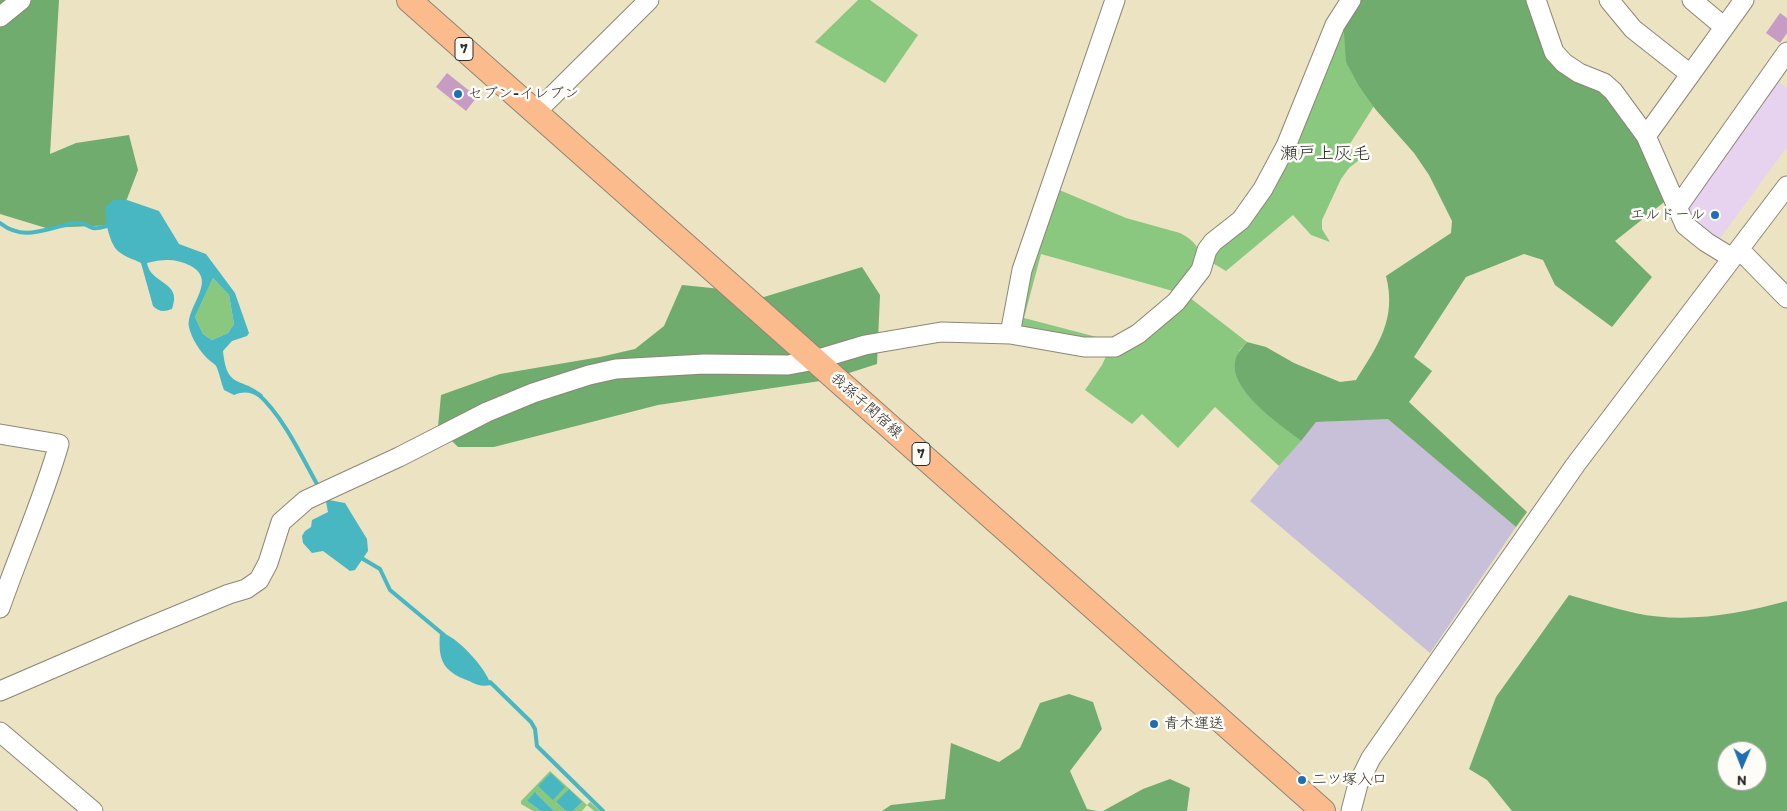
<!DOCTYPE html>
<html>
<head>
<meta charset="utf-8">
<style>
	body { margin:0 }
	#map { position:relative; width:1787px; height:811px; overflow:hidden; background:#ece3c3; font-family:Itim,sans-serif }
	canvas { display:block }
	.north { position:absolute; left:1717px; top:741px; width:50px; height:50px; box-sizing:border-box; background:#fdfcf7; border:1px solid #a9a8a5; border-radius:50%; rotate:181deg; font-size:14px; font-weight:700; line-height:20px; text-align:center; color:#2b2b2b }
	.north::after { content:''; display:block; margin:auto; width:18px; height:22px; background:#1f6fb2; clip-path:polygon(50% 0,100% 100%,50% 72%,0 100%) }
</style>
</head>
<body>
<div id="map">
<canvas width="1787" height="811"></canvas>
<div class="north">N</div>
</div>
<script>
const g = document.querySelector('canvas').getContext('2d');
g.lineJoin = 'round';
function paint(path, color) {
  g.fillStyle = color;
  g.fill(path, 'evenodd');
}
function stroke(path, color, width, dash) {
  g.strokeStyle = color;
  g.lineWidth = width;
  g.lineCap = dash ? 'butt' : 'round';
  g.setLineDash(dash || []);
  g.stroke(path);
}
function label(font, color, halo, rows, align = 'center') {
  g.font = font + ' Itim,"Klee One",sans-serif';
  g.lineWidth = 5;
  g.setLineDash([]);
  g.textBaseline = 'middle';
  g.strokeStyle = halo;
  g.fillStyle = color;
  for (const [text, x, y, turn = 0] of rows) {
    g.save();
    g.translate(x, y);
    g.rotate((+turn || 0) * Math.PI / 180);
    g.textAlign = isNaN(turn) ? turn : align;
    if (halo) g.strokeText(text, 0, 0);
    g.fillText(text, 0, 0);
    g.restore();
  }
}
const built = new Path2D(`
	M 1776,80 L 1787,88 L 1787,147 L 1718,241 L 1695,225 L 1686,204 Z`);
const industrial = new Path2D(`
	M 1388,418 L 1516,527 L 1430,653 L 1250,501 L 1316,422 Z`);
const green = new Path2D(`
	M 858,0 L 870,0 L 918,35 L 885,83 L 815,42 Z
	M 1343,17 L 1360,88 L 1374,106 L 1348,147 L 1363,157 L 1349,168 L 1341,179 L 1322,220 L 1322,229 L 1330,242 L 1311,235 L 1293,215 L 1226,271 L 1211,262 L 1209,258 L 1235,229 Z
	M 1057,189 L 1126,218 L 1180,233 C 1190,238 1197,244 1201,255 L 1180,293 L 1041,254 L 1024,318 L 1116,342 L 1015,332 L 1017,313 Z
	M 213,278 L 229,295 L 234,324 L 228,333 L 212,340 L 203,334 L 195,317 Z
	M 1185,294 L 1247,342 L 1239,351 L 1244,390 L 1271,417 L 1301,441 L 1279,466 L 1215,407 L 1178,448 L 1142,414 L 1132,424 L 1085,390 L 1102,365 L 1109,350 Z
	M 550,771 L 587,805 L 590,802 L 600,811 L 594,811 L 587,805 L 582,811 L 573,811 L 582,802 L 556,802 L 566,811 L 554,811 L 536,793 L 527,801 L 541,811 L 533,811 L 521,804 L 521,801 Z`);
const forest = new Path2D(`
	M 0,0 L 59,0 L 50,154 L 76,143 L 129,135 L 138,170 L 117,225 L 46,228 L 0,214 Z
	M 1356,0 L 1530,0 L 1544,35 L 1597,86 L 1638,134 L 1668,199 L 1615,241 L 1652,277 L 1612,327 L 1555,285 L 1543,260 L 1524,254 L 1466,277 L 1414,357 L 1432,371 L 1409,402 L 1527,512 L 1516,527 L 1388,419 L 1316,422 L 1301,441 C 1280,424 1226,389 1236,358 C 1238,352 1243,347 1247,342 L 1266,347 L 1294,363 L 1340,382 L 1356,380 C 1378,345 1397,319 1386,276 L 1451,233 L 1452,221 L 1429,175 L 1414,153 L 1376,110 L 1360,88 L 1346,62 L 1343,17 Z
	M 862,267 L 880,295 L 877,364 L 827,380 L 658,405 L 494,447 L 458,447 L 438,427 L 441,395 L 500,374 L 600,357 L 635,349 L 664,326 L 682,285 L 741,291 L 764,297 Z
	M 1569,595 C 1591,601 1613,608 1635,613 C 1685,624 1739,614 1787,601 L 1787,811 L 1512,811 L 1487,780 L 1469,769 L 1496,697 ZM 1727,751 L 1757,751 L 1757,781 L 1727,781 Z
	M 1069,694 L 1093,702 L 1102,729 L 1070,771 L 1087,809 L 1097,811 L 882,811 L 891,805 L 945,799 L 951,743 L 999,762 L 1020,748 L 1040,703 Z
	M 1170,779 L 1190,788 L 1187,811 L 1103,811 L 1143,789 Z`);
const water = new Path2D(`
	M 114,200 L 127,200 L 159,211 L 179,244 L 206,254 L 235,293 L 249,333 L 247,336 L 232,341 L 223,351 C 227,390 240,376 263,395 L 260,398 C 250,392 245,391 234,395 L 224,390 C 221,383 220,375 217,368 C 216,364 212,363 209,360 C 201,353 191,338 189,327 C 186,306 218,281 191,266 C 176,258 163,259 147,263 C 151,285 183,281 172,309 C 164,312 159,312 153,306 L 141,263 C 133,259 122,256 116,249 C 109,240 104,218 106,206 ZM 213,278 L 229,295 L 234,324 L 228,333 L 212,340 L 203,334 L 195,317 Z
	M 329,500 L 345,503 L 367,539 L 368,551 L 355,570 L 350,571 L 323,551 L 312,553 L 303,543 L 302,536 L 305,531 L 311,527 L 312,520 L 328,512 L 326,502 Z
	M 440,632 C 457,636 486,668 491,685 C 482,687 477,685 469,681 C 442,671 438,660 440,632 Z
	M 551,773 L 565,787 L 553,800 L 538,786 Z
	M 569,789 L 582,802 L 573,811 L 566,811 L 556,802 Z
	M 535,792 L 554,811 L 541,811 L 527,801 Z`);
const stream = new Path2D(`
	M 0,223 C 27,244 50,225 78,223 C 84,222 87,226 93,228 C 99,229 106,226 112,225
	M 258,394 C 283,416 302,457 318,486
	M 361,555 L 363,559 L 380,569 L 390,590 L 444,635
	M 490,682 L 531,722 L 535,729 L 537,746 L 603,811`);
const building = new Path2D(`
	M 1780,13 L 1787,18 L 1787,33 L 1780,43 L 1766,33 Z
	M 447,73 L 477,97 L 466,111 L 436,87 Z`);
const minor = new Path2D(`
	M 1536,0 L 1554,52 L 1564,63 L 1579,73 L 1604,83 L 1613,91 L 1646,136 L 1685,225 L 1706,242 L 1732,258
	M 1609,0 L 1633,29 L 1690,74
	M 1692,0 L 1723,26
	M 0,17 L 21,0
	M 536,112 L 649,0
	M 1646,136 L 1744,0
	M 1679,205 L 1787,52
	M 1739,249 L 1787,298
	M 1010,334 L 1022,270 L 1115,0
	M 0,434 L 59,444 C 43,500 19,553 0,608
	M 0,691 L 137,632 L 229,594 L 246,589 L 259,580 L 268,563 L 281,522 L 306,500 L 399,457 L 487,412 L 533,393 L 589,375 L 616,369 L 704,364 L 788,365 L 815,360 L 865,345 L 941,332 L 1010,334 L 1084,347 L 1115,347 L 1138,334 L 1176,302 L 1201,270 L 1207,250 L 1213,242 L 1241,220 L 1263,189 L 1286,146 L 1335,25 L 1351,0
	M 0,732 L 93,811
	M 1351,811 L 1358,784 L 1371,758 L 1576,464 L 1787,186`);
const major = new Path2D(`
	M 409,0 L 1323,811`);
const markers = [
	[458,94,5,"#1f6fb2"],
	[1715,215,5,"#1f6fb2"],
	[1154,724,5,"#1f6fb2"],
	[1302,780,5,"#1f6fb2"]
];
const shields = [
	[464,49,18],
	[921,454,18]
];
const shieldNames = [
	["7",464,49],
	["7",921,454]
];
const poiNames = [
	["セブン-イレブン",468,94],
	["エルドール",1705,215,"right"],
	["青木運送",1164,724],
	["二ツ塚入口",1312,780]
];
const streetNames = [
	["我孫子関宿線",866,406,42]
];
const quarterNames = [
	["瀬戸上灰毛",1325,154]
];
paint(built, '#e7d2ef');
paint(industrial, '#c8bfd8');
paint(green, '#8ac87f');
paint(forest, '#6fac6e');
paint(water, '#48b7c2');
stroke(stream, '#48b7c2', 4);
paint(building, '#c79cc4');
stroke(minor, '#8c8777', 21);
stroke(major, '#8c8777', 26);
stroke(minor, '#fff', 19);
stroke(major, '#fbbb8c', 24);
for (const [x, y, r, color] of markers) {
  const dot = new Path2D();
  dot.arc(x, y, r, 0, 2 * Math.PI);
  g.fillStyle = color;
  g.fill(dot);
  stroke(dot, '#fdfcf7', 2);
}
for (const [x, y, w] of shields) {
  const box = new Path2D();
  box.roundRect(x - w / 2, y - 11.5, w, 23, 4);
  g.fillStyle = '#fdfcf7';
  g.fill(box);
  stroke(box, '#2b2b2b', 1);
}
label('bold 14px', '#2b2b2b', null, shieldNames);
label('15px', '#2b2b2b', '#fdfcf7', poiNames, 'left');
label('15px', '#2b2b2b', '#fdfcf7', streetNames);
label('18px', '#2b2b2b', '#fdfcf7', quarterNames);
</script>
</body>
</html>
